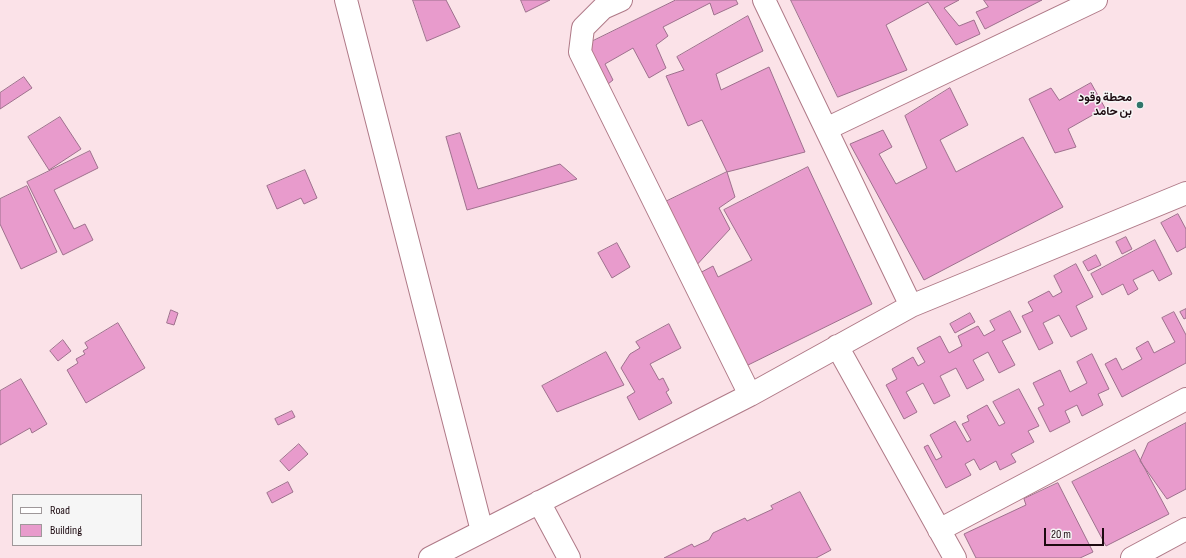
<!DOCTYPE html>
<html>
<head>
<meta charset="utf-8">
<style>
	body { margin:0 }
	#map { position:relative; width:1186px; height:558px; overflow:hidden; background:#fbe2e8; font-family:"Sofia Sans Condensed",sans-serif }
	canvas { display:block }
	.legend { position:absolute; left:12px; top:494px; width:130px; height:52px; box-sizing:border-box; background:#f6f6f6; border:1px solid #9f989a; margin:0; padding:5px 7px; list-style:none; font-size:12px; color:#1d0a10 }
	.legend li { display:flex; align-items:center; gap:8px; height:20px }
	.legend b { width:20px; border:1px solid #9f989a }
	.scale { position:absolute; left:1044px; top:528px; width:60px; height:18px; box-sizing:border-box; border:2px solid #1d0a10; border-top:0; padding-left:5px; font-size:12px; line-height:14px; white-space:nowrap; color:#1d0a10; -webkit-text-stroke:3px #f6f6f6; paint-order:stroke }
</style>
</head>
<body>
<div id="map">
<canvas width="1186" height="558"></canvas>
<ul class="legend">
<li><b style="height:5px;background:#fff"></b>Road</li>
<li><b style="height:11px;background:#e89bcc"></b>Building</li>
</ul>
<div class="scale">20 m</div>
</div>
<script>
const g = document.querySelector('canvas').getContext('2d');
g.lineJoin = 'round';
function paint(path, color) {
  g.fillStyle = color;
  g.fill(path, 'evenodd');
}
function stroke(path, color, width, dash) {
  g.strokeStyle = color;
  g.lineWidth = width;
  g.lineCap = dash ? 'butt' : 'round';
  g.setLineDash(dash || []);
  g.stroke(path);
}
function label(font, color, halo, rows, align = 'center') {
  g.font = font + ' "Sofia Sans Condensed",Vazirmatn,sans-serif';
  g.lineWidth = 3;
  g.setLineDash([]);
  g.textBaseline = 'middle';
  g.strokeStyle = halo;
  g.fillStyle = color;
  for (const [text, x, y, turn = 0] of rows) {
    g.save();
    g.translate(x, y);
    g.rotate((+turn || 0) * Math.PI / 180);
    g.textAlign = isNaN(turn) ? turn : align;
    if (halo) g.strokeText(text, 0, 0);
    g.fillText(text, 0, 0);
    g.restore();
  }
}
const building = new Path2D(`
	M 413,0 L 446,0 L 460,27 L 427,41 Z
	M 521,0 L 550,0 L 526,12 Z
	M 676,0 L 736,0 L 738,4 L 714,15 L 710,3 L 663,27 L 668,36 L 656,45 L 666,68 L 649,78 L 633,48 L 605,64 L 613,80 L 603,88 L 585,45 Z
	M 791,0 L 959,0 L 944,8 L 959,26 L 974,20 L 980,34 L 956,45 L 928,2 L 886,25 L 907,70 L 838,97 Z
	M 984,0 L 1042,0 L 985,29 L 976,12 L 988,7 Z
	M 748,16 L 763,51 L 716,74 L 721,90 L 769,67 L 805,152 L 727,172 L 702,120 L 688,126 L 666,76 L 684,70 L 677,57 Z
	M 24,77 L 32,88 L 0,109 L 0,93 Z
	M 1091,83 L 1105,108 L 1068,129 L 1076,147 L 1055,153 L 1029,99 L 1051,88 L 1059,100 Z
	M 950,88 L 968,125 L 940,140 L 956,172 L 1023,137 L 1063,207 L 924,280 L 850,144 L 883,130 L 892,147 L 879,154 L 896,184 L 927,168 L 905,116 Z
	M 60,117 L 81,149 L 49,170 L 28,137 Z
	M 460,133 L 478,189 L 560,164 L 577,179 L 467,210 L 446,137 Z
	M 90,151 L 98,168 L 54,190 L 74,229 L 85,224 L 93,240 L 63,255 L 27,182 Z
	M 808,167 L 872,304 L 742,368 L 696,275 L 713,266 L 718,277 L 752,260 L 724,210 Z
	M 305,170 L 317,198 L 304,204 L 301,198 L 277,209 L 267,186 Z
	M 727,172 L 735,197 L 719,208 L 730,229 L 693,269 L 661,204 Z
	M 27,186 L 57,252 L 21,269 L 0,224 L 0,199 Z
	M 1178,214 L 1186,229 L 1186,247 L 1177,252 L 1161,223 Z
	M 1126,237 L 1132,249 L 1122,254 L 1116,242 Z
	M 1155,240 L 1172,274 L 1159,281 L 1153,270 L 1133,280 L 1138,289 L 1128,295 L 1123,284 L 1102,295 L 1091,274 Z
	M 617,243 L 630,267 L 612,278 L 598,253 Z
	M 1096,255 L 1101,265 L 1088,271 L 1083,262 Z
	M 1076,264 L 1093,297 L 1076,306 L 1087,329 L 1071,337 L 1059,315 L 1043,323 L 1053,343 L 1039,350 L 1022,316 L 1033,311 L 1028,302 L 1049,291 L 1053,297 L 1062,292 L 1054,276 Z
	M 1186,309 L 1186,318 L 1184,319 L 1180,312 Z
	M 171,310 L 178,313 L 174,325 L 167,323 Z
	M 1010,311 L 1021,332 L 1002,341 L 1015,365 L 999,373 L 988,352 L 973,360 L 984,380 L 967,389 L 956,368 L 940,376 L 950,396 L 934,404 L 923,383 L 906,392 L 917,412 L 904,419 L 886,385 L 897,379 L 892,369 L 913,357 L 918,366 L 925,362 L 917,348 L 940,336 L 949,353 L 962,346 L 958,336 L 978,326 L 984,336 L 995,330 L 990,321 Z
	M 1174,312 L 1186,335 L 1186,363 L 1122,397 L 1105,364 L 1116,358 L 1122,370 L 1142,359 L 1136,348 L 1148,341 L 1154,353 L 1175,342 L 1162,318 Z
	M 970,313 L 975,322 L 955,333 L 950,324 Z
	M 118,323 L 145,368 L 86,403 L 67,370 L 78,363 L 76,359 L 85,354 L 83,351 L 88,348 L 85,343 Z
	M 669,324 L 681,348 L 650,364 L 659,380 L 663,378 L 669,390 L 666,392 L 672,403 L 639,420 L 627,397 L 635,392 L 621,368 L 630,354 L 640,348 L 636,342 Z
	M 63,340 L 71,351 L 58,361 L 50,351 Z
	M 606,352 L 624,385 L 557,412 L 542,386 Z
	M 1092,354 L 1109,389 L 1098,394 L 1103,405 L 1082,416 L 1077,405 L 1065,411 L 1070,422 L 1050,432 L 1038,408 L 1044,405 L 1033,383 L 1060,370 L 1070,392 L 1087,383 L 1077,362 Z
	M 21,379 L 47,424 L 32,433 L 30,428 L 0,445 L 0,391 Z
	M 1019,389 L 1039,426 L 1028,431 L 1034,442 L 1011,454 L 1016,462 L 1000,470 L 996,461 L 980,470 L 974,459 L 965,464 L 971,475 L 946,488 L 924,447 L 928,445 L 936,460 L 942,457 L 930,435 L 955,421 L 967,442 L 971,440 L 962,424 L 969,421 L 967,416 L 987,405 L 999,426 L 1005,423 L 993,402 Z
	M 292,411 L 295,417 L 278,425 L 275,419 Z
	M 1186,423 L 1186,489 L 1167,499 L 1140,461 L 1148,443 Z
	M 299,444 L 308,454 L 289,471 L 280,461 Z
	M 1135,450 L 1169,514 L 1106,546 L 1072,482 Z
	M 288,482 L 293,492 L 272,503 L 267,493 Z
	M 1058,483 L 1093,552 L 1080,558 L 976,558 L 964,534 L 1026,505 L 1024,499 Z
	M 800,492 L 831,550 L 816,558 L 664,558 L 692,544 L 694,547 L 709,540 L 713,533 L 745,518 L 747,521 L 773,509 L 771,506 Z`);
const street = new Path2D(`
	M 346,0 L 482,531
	M 621,0 L 603,8 L 583,28 L 580,52 L 750,395
	M 764,0 L 911,306
	M 826,129 L 1096,0
	M 837,346 L 955,558
	M 539,502 L 569,558
	M 939,530 L 1186,399
	M 430,558 L 750,395 L 911,306 L 1186,193
	M 1132,558 L 1186,529`);
const markers = [
	[1140,105,4,"#30766b"]
];
const poiNames = [
	["محطة وقود",1132,98],
	["بن حامد",1132,112]
];
paint(building, '#e89bcc');
stroke(building, '#9e708d', 1);
stroke(street, '#af7987', 24);
stroke(street, '#fff', 22);
for (const [x, y, r, color] of markers) {
  const dot = new Path2D();
  dot.arc(x, y, r, 0, 2 * Math.PI);
  g.fillStyle = color;
  g.fill(dot);
  stroke(dot, '#f6f6f6', 1.5);
}
label('bold 12px', '#1d0a10', '#f6f6f6', poiNames, 'right');
</script>
</body>
</html>
